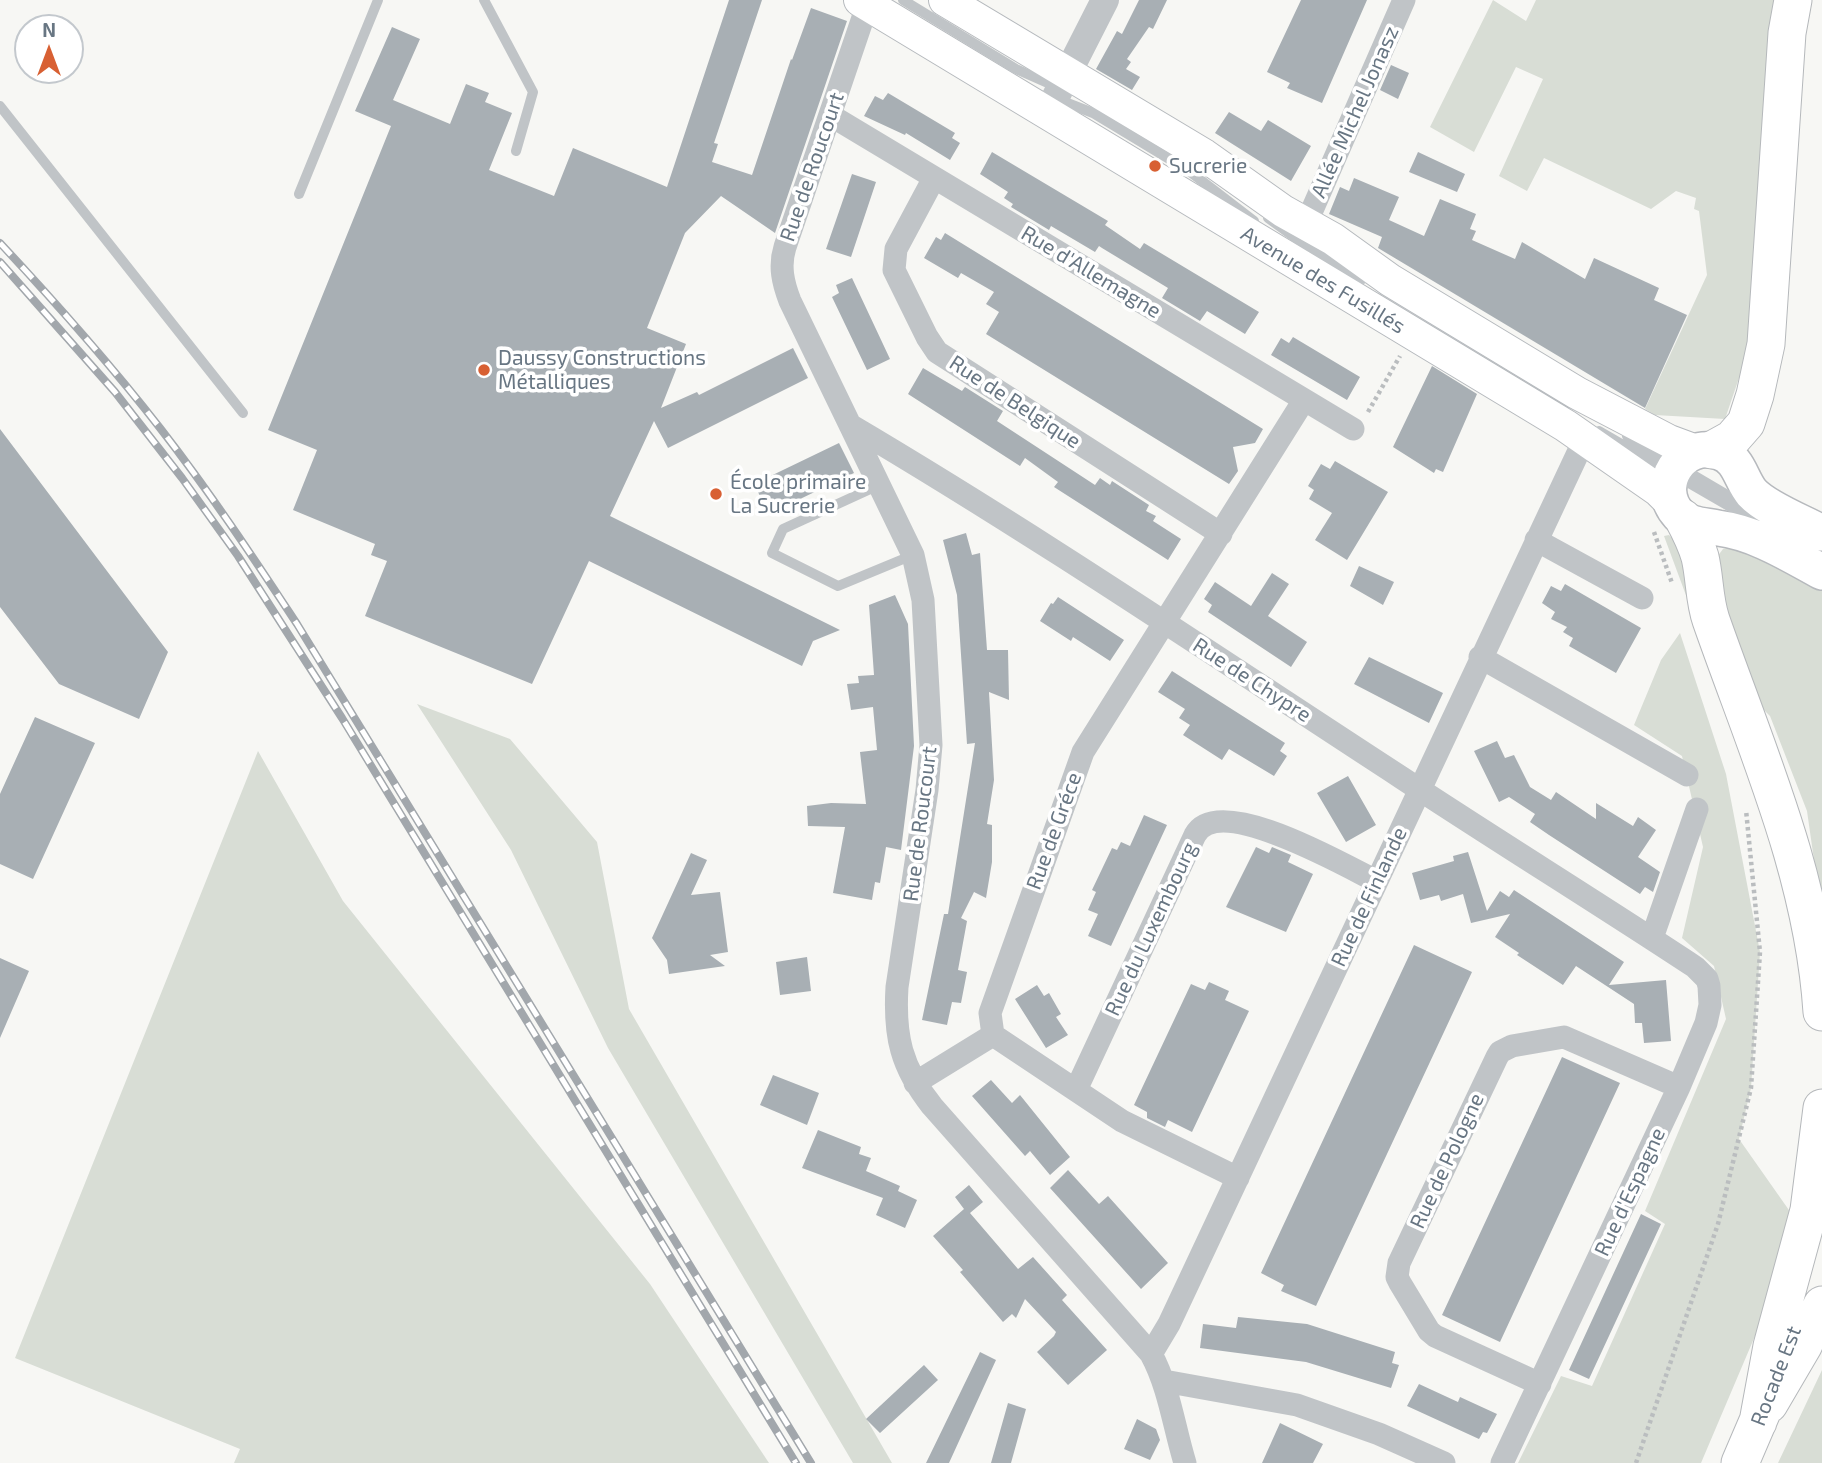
<!DOCTYPE html>
<html>
<head>
<meta charset="utf-8">
<style>
	body { margin:0 }
	#map { position:relative; width:1822px; height:1463px; overflow:hidden; background:#f7f7f4; font-family:"Exo 2",sans-serif }
	canvas { display:block }
	.north { position:absolute; left:14px; top:14px; width:70px; height:70px; box-sizing:border-box; background:#fff; border:2px solid #c3c8cd; border-radius:50%; rotate:0deg; font-size:19px; font-weight:700; line-height:28px; text-align:center; color:#687683 }
	.north::after { content:''; display:block; margin:auto; width:24px; height:32px; background:#d86033; clip-path:polygon(50% 0,100% 100%,50% 72%,0 100%) }
</style>
</head>
<body>
<div id="map">
<canvas width="1822" height="1463"></canvas>
<div class="north">N</div>
</div>
<script>
const g = document.querySelector('canvas').getContext('2d');
g.lineJoin = 'round';
function paint(path, color) {
  g.fillStyle = color;
  g.fill(path, 'evenodd');
}
function stroke(path, color, width, dash) {
  g.strokeStyle = color;
  g.lineWidth = width;
  g.lineCap = dash ? 'butt' : 'round';
  g.setLineDash(dash || []);
  g.stroke(path);
}
function label(font, color, halo, rows, align = 'center') {
  g.font = font + ' "Exo 2",sans-serif';
  g.lineWidth = 7;
  g.setLineDash([]);
  g.textBaseline = 'middle';
  g.strokeStyle = halo;
  g.fillStyle = color;
  for (const [text, x, y, turn = 0] of rows) {
    g.save();
    g.translate(x, y);
    g.rotate((+turn || 0) * Math.PI / 180);
    g.textAlign = isNaN(turn) ? turn : align;
    if (halo) g.strokeText(text, 0, 0);
    g.fillText(text, 0, 0);
    g.restore();
  }
}
const green = new Path2D(`
	M 1493,0 L 1526,21 L 1536,0 L 1782,0 L 1752,340 L 1725,419 L 1655,415 L 1645,409 L 1707,275 L 1699,211 L 1694,209 L 1696,198 L 1676,191 L 1651,209 L 1544,158 L 1527,191 L 1499,176 L 1543,79 L 1516,67 L 1474,152 L 1430,127 Z
	M 1669,535 L 1679,545 L 1697,625 L 1664,536 Z
	M 1731,547 L 1743,547 L 1822,587 L 1822,916 L 1807,811 L 1770,716 L 1759,705 L 1727,623 L 1717,557 L 1723,549 Z
	M 1680,633 L 1726,774 L 1760,952 L 1751,1088 L 1739,1139 L 1791,1213 L 1769,1303 L 1701,1463 L 1518,1463 L 1561,1376 L 1592,1386 L 1665,1224 L 1645,1211 L 1726,1019 L 1714,966 L 1682,938 L 1703,847 L 1682,756 L 1634,725 L 1661,660 Z
	M 417,704 L 510,739 L 597,842 L 629,1009 L 892,1463 L 853,1463 L 608,1048 L 511,850 Z
	M 258,751 L 343,901 L 650,1284 L 769,1463 L 234,1463 L 240,1449 L 15,1358 Z
	M 1822,1370 L 1822,1463 L 1778,1463 Z`);
const building = new Path2D(`
	M 729,0 L 762,0 L 714,143 L 718,144 L 712,162 L 752,175 L 791,59 L 792,60 L 811,8 L 847,21 L 775,233 L 721,196 L 685,233 L 647,328 L 686,344 L 661,408 L 697,392 L 699,395 L 793,348 L 808,378 L 668,448 L 654,421 L 610,516 L 840,630 L 813,641 L 802,666 L 589,561 L 532,684 L 365,616 L 387,561 L 371,555 L 375,544 L 293,510 L 317,450 L 268,430 L 391,126 L 355,111 L 392,27 L 420,39 L 393,100 L 450,124 L 466,84 L 489,93 L 485,102 L 512,113 L 489,170 L 554,196 L 573,148 L 667,187 Z
	M 1139,0 L 1167,0 L 1153,29 L 1149,27 L 1127,59 L 1131,62 L 1126,69 L 1140,77 L 1132,90 L 1096,69 L 1117,31 L 1122,34 Z
	M 1301,0 L 1367,0 L 1322,103 L 1287,88 L 1290,83 L 1267,72 Z
	M 1391,65 L 1409,73 L 1398,99 L 1380,90 Z
	M 888,93 L 955,133 L 952,138 L 960,143 L 950,160 L 906,133 L 905,135 L 864,116 L 875,96 L 883,100 Z
	M 1229,112 L 1261,131 L 1268,120 L 1311,146 L 1291,181 L 1215,133 Z
	M 992,152 L 1108,221 L 1105,225 L 1140,249 L 1144,243 L 1259,312 L 1245,334 L 1207,311 L 1200,321 L 1162,298 L 1168,288 L 1102,248 L 1099,246 L 1095,252 L 1051,226 L 1049,230 L 1011,207 L 1013,204 L 1004,198 L 1008,192 L 980,174 Z
	M 1418,152 L 1465,174 L 1457,192 L 1409,172 Z
	M 852,174 L 876,182 L 851,257 L 826,249 Z
	M 1354,178 L 1399,197 L 1389,220 L 1424,236 L 1440,199 L 1476,214 L 1470,229 L 1476,231 L 1472,240 L 1515,259 L 1522,242 L 1585,279 L 1594,258 L 1659,288 L 1654,300 L 1687,315 L 1645,408 L 1378,248 L 1382,237 L 1329,214 L 1340,187 L 1349,191 Z
	M 945,233 L 1263,429 L 1255,443 L 1233,447 L 1238,471 L 1229,484 L 986,334 L 999,312 L 986,304 L 994,292 L 961,273 L 958,278 L 924,258 L 936,237 L 941,240 Z
	M 852,278 L 890,359 L 867,370 L 832,297 L 839,293 L 836,285 Z
	M 1293,337 L 1360,377 L 1347,400 L 1271,355 L 1281,338 L 1289,343 Z
	M 1432,366 L 1477,394 L 1443,472 L 1436,469 L 1434,473 L 1393,447 Z
	M 923,368 L 962,391 L 965,387 L 1003,411 L 997,421 L 1095,485 L 1100,478 L 1110,485 L 1112,481 L 1149,505 L 1146,511 L 1156,516 L 1153,521 L 1181,539 L 1168,560 L 1054,487 L 1058,482 L 1025,458 L 1020,466 L 908,394 Z
	M 0,429 L 168,652 L 139,719 L 59,684 L 0,607 Z
	M 839,443 L 854,473 L 769,514 L 754,484 Z
	M 1335,461 L 1388,492 L 1347,560 L 1315,540 L 1332,513 L 1309,499 L 1314,490 L 1308,486 L 1321,464 L 1330,469 Z
	M 966,533 L 972,555 L 980,553 L 987,650 L 1008,650 L 1009,700 L 989,692 L 994,780 L 987,824 L 992,825 L 992,862 L 986,898 L 974,892 L 961,918 L 967,921 L 958,970 L 967,972 L 961,1003 L 952,1002 L 947,1025 L 922,1020 L 944,914 L 948,914 L 975,743 L 967,744 L 957,595 L 943,540 Z
	M 1359,566 L 1394,582 L 1383,605 L 1350,586 Z
	M 1272,573 L 1289,584 L 1268,616 L 1307,642 L 1291,667 L 1208,612 L 1212,605 L 1204,599 L 1215,582 L 1251,606 Z
	M 1565,584 L 1641,628 L 1616,673 L 1569,646 L 1573,638 L 1563,632 L 1567,627 L 1551,619 L 1555,612 L 1542,603 L 1551,586 L 1561,591 Z
	M 895,595 L 908,624 L 914,746 L 901,850 L 886,847 L 880,883 L 875,882 L 872,900 L 833,893 L 845,827 L 808,826 L 807,806 L 831,803 L 866,804 L 860,752 L 877,750 L 873,707 L 851,710 L 847,684 L 859,683 L 858,676 L 874,675 L 869,605 Z
	M 1058,597 L 1124,640 L 1110,661 L 1073,637 L 1071,641 L 1040,621 L 1051,603 L 1053,604 Z
	M 1369,657 L 1443,693 L 1429,723 L 1354,684 Z
	M 1172,671 L 1285,743 L 1280,751 L 1287,756 L 1274,776 L 1229,749 L 1222,760 L 1183,735 L 1190,725 L 1179,718 L 1185,709 L 1158,692 Z
	M 35,717 L 95,743 L 33,879 L 0,864 L 0,794 Z
	M 1497,741 L 1505,758 L 1514,755 L 1530,787 L 1551,800 L 1556,792 L 1596,819 L 1596,803 L 1633,826 L 1638,817 L 1656,830 L 1638,857 L 1660,872 L 1653,892 L 1645,887 L 1640,894 L 1549,835 L 1530,822 L 1535,814 L 1509,797 L 1499,802 L 1474,751 Z
	M 1348,776 L 1376,825 L 1346,842 L 1317,793 Z
	M 1144,815 L 1167,825 L 1111,946 L 1088,936 L 1098,914 L 1088,910 L 1096,892 L 1092,890 L 1112,848 L 1117,850 L 1121,842 L 1130,846 Z
	M 1256,847 L 1269,853 L 1272,847 L 1291,855 L 1288,862 L 1313,874 L 1286,932 L 1226,907 Z
	M 1468,852 L 1487,911 L 1500,891 L 1509,897 L 1514,890 L 1624,962 L 1609,985 L 1666,980 L 1671,1041 L 1644,1043 L 1642,1023 L 1635,1023 L 1634,1004 L 1576,966 L 1563,985 L 1517,955 L 1519,953 L 1495,937 L 1510,914 L 1471,923 L 1463,894 L 1441,901 L 1439,895 L 1420,900 L 1412,873 L 1454,861 L 1453,856 Z
	M 691,853 L 707,860 L 691,895 L 720,892 L 728,952 L 710,955 L 725,966 L 669,974 L 667,960 L 652,938 Z
	M 1414,945 L 1472,972 L 1316,1306 L 1281,1291 L 1284,1285 L 1261,1273 Z
	M 807,957 L 811,991 L 780,995 L 776,962 Z
	M 0,958 L 29,971 L 0,1038 Z
	M 1209,982 L 1229,991 L 1225,1000 L 1249,1011 L 1192,1132 L 1168,1120 L 1165,1127 L 1147,1118 L 1147,1112 L 1134,1105 L 1191,984 L 1205,990 Z
	M 1037,985 L 1044,996 L 1049,993 L 1061,1014 L 1056,1017 L 1068,1035 L 1046,1048 L 1015,999 Z
	M 1562,1057 L 1620,1083 L 1500,1342 L 1442,1315 Z
	M 773,1075 L 819,1093 L 807,1125 L 760,1105 Z
	M 991,1080 L 1012,1103 L 1020,1095 L 1070,1157 L 1050,1175 L 1030,1151 L 1025,1156 L 972,1096 Z
	M 818,1130 L 861,1147 L 859,1154 L 871,1158 L 866,1171 L 900,1186 L 898,1191 L 917,1200 L 905,1228 L 876,1215 L 883,1198 L 802,1168 Z
	M 1068,1170 L 1099,1204 L 1108,1196 L 1168,1263 L 1141,1289 L 1050,1188 Z
	M 969,1185 L 983,1202 L 970,1213 L 1018,1269 L 1033,1257 L 1067,1295 L 1062,1300 L 1107,1350 L 1068,1385 L 1037,1352 L 1054,1336 L 1056,1332 L 1025,1299 L 1016,1318 L 1012,1314 L 1003,1322 L 960,1272 L 963,1270 L 933,1236 L 964,1209 L 955,1197 Z
	M 1641,1214 L 1661,1224 L 1589,1379 L 1569,1370 Z
	M 1238,1317 L 1307,1324 L 1395,1352 L 1392,1363 L 1399,1365 L 1391,1388 L 1306,1362 L 1200,1348 L 1203,1324 L 1236,1328 Z
	M 980,1352 L 996,1360 L 949,1463 L 926,1463 Z
	M 924,1365 L 938,1380 L 880,1433 L 866,1419 Z
	M 1419,1384 L 1458,1402 L 1460,1397 L 1497,1414 L 1487,1433 L 1483,1432 L 1479,1439 L 1407,1406 Z
	M 1008,1403 L 1026,1409 L 1011,1463 L 991,1463 Z
	M 1137,1419 L 1156,1429 L 1160,1440 L 1150,1460 L 1124,1449 Z
	M 1280,1423 L 1323,1444 L 1313,1463 L 1262,1463 Z`);
const path = new Path2D(`
	M 1368,412 L 1400,356
	M 1654,532 L 1672,583
	M 1636,1463 L 1718,1224 L 1751,1088 L 1760,952 L 1746,810`);
const service = new Path2D(`
	M 484,0 L 533,92 L 516,151
	M 903,0 L 1016,69 L 1059,88
	M 1057,99 L 1093,113 L 1189,171 L 1254,221
	M 0,106 L 243,413
	M 299,194 L 378,0
	M 1268,218 L 1297,239 L 1363,279
	M 1599,431 L 1758,523
	M 1627,436 L 1746,506
	M 879,485 L 783,529 L 772,553 L 838,586 L 913,555`);
const minor = new Path2D(`
	M 869,0 L 785,247 C 779,266 783,283 790,301 L 913,555 L 923,600 L 931,745 L 927,790 L 897,987 C 894,1036 901,1067 932,1106 L 1151,1354 C 1169,1387 1174,1427 1185,1463
	M 830,115 L 1353,429
	M 934,178 L 896,249 L 894,270 L 927,337 L 937,352 L 1221,534
	M 1306,224 L 1404,0
	M 850,425 C 1038,536 1219,659 1402,778 C 1499,842 1598,903 1695,967 L 1707,979 L 1709,986 L 1710,1005 L 1706,1023 L 1679,1087 L 1502,1463
	M 1536,540 L 1642,598
	M 1480,657 L 1687,775
	M 1652,938 L 1697,809
	M 915,1083 L 993,1035
	M 1076,1090 L 1195,835 C 1218,792 1344,865 1376,881
	M 1238,1178 L 1122,1121 L 993,1035 L 990,1013 L 1083,752 L 1304,400
	M 1151,1354 L 1169,1324 L 1585,438
	M 1164,1381 L 1297,1405 L 1379,1434 L 1444,1463
	M 1540,1384 L 1435,1336 L 1429,1331 L 1400,1283 L 1397,1277 L 1399,1263 L 1497,1057 L 1500,1052 L 1512,1046 L 1564,1037 L 1679,1087`);
const tertiary = new Path2D(`
	M 1047,114 L 1105,0`);
const secondary = new Path2D(`
	M 860,0 L 1566,426 L 1658,490 L 1671,503
	M 945,0 L 1204,155 L 1283,211 L 1333,239 L 1390,280 L 1577,393 L 1669,441 L 1696,451`);
const primary = new Path2D(`
	M 1822,533 C 1802,522 1767,509 1752,493 C 1740,479 1740,459 1719,452 C 1682,439 1652,486 1679,515 C 1690,526 1704,525 1718,528 C 1756,533 1789,554 1822,572`);
const trunk = new Path2D(`
	M 1712,450 L 1732,439 L 1746,423 L 1755,395 L 1766,344 L 1787,33 L 1793,0
	M 1683,518 C 1690,531 1696,543 1700,557 C 1705,578 1704,600 1711,620 C 1756,749 1813,874 1822,1012
	M 1769,1404 L 1803,1346 L 1822,1305
	M 1758,1422 L 1772,1346 L 1809,1210 L 1822,1108
	M 1740,1463 L 1767,1400`);
const rail = new Path2D(`
	M 0,243 C 56,303 110,364 160,428 C 209,491 253,557 297,624 L 811,1463
	M 0,262 L 115,392 L 182,478 L 238,556 L 342,718 L 796,1463`);
const markers = [
	[1155,166,7,"#d86033"],
	[484,370,7,"#d86033"],
	[716,494,7,"#d86033"]
];
const streetNames = [
	["Allée Michel Jonasz",1355,112,-66],
	["Rue de Roucourt",812,167,-71],
	["Rue d'Allemagne",1091,272,31],
	["Avenue des Fusillés",1323,280,31],
	["Rue de Belgique",1015,402,33],
	["Rue de Chypre",1252,680,33],
	["Rue de Roucourt",920,824,-83],
	["Rue de Gréce",1054,831,-70],
	["Rue de Finlande",1369,897,-65],
	["Rue du Luxembourg",1151,929,-65],
	["Rue de Pologne",1447,1161,-65],
	["Rue d'Espagne",1630,1192,-65],
	["Rocade Est",1776,1376,-69]
];
const poiNames = [
	["Sucrerie",1169,166],
	["Daussy Constructions",498,358],
	["Métalliques",498,382],
	["École primaire",730,482],
	["La Sucrerie",730,506]
];
paint(green, '#d8ddd5');
paint(building, '#a8afb4');
stroke(secondary, '#b5b9bd', 34);
stroke(primary, '#b6b9bd', 38);
stroke(trunk, '#b5b8bb', 39);
stroke(path, '#babdbf', 4.5, [3.5, 3.5]);
stroke(service, '#c0c4c7', 10);
stroke(minor, '#c0c4c7', 23);
stroke(tertiary, '#c0c4c7', 28);
stroke(secondary, '#fff', 32);
stroke(primary, '#fff', 35);
stroke(trunk, '#fff', 37);
stroke(rail, '#a2a7ac', 8);
stroke(rail, '#fff', 5, [16]);
for (const [x, y, r, color] of markers) {
  const dot = new Path2D();
  dot.arc(x, y, r, 0, 2 * Math.PI);
  g.fillStyle = color;
  g.fill(dot);
  stroke(dot, '#fff', 2.5);
}
label('21px', '#687683', '#fff', streetNames);
label('21px', '#687683', '#fff', poiNames, 'left');
</script>
</body>
</html>
